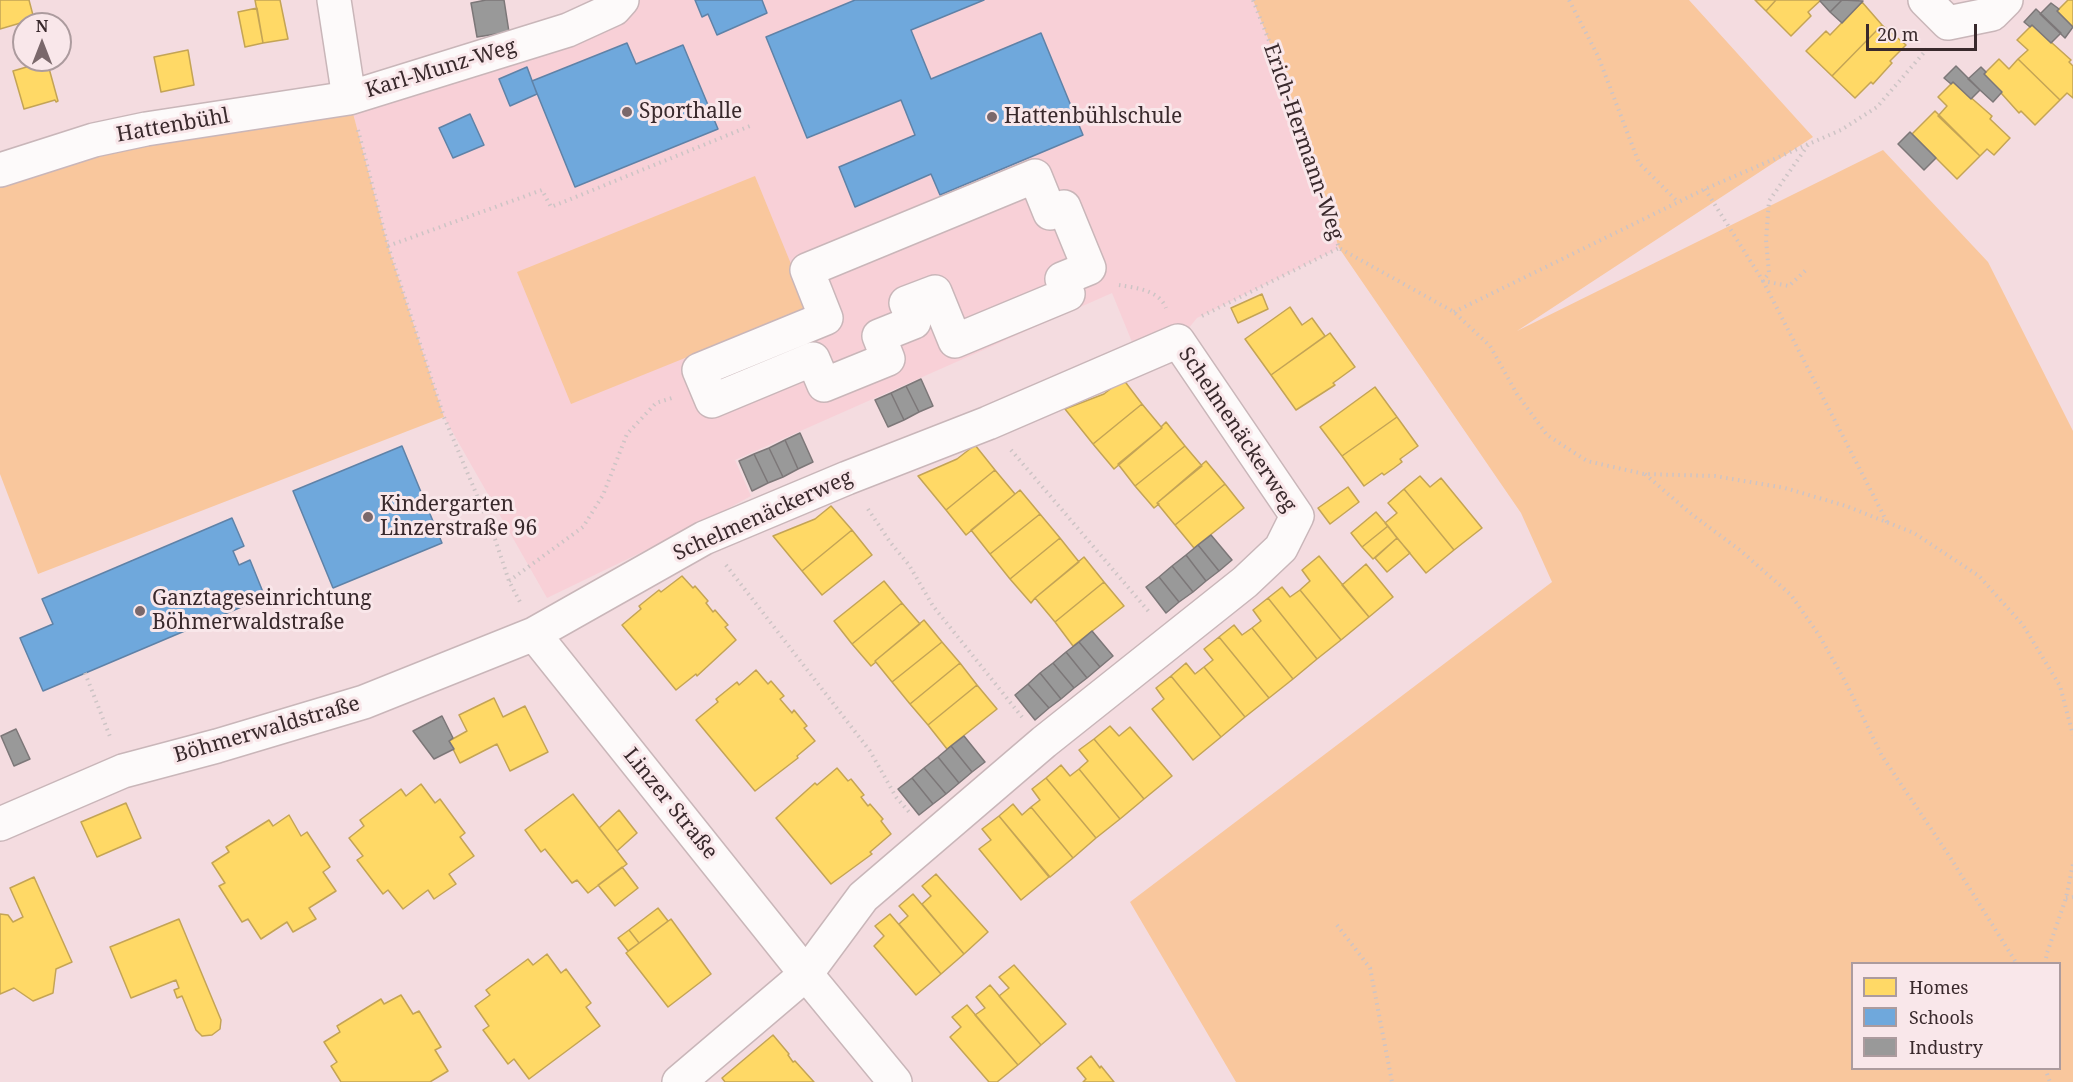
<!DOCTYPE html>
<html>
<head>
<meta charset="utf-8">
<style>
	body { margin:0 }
	#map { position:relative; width:2073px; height:1082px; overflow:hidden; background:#f4dce0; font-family:"Noto Serif",serif }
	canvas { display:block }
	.legend { position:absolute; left:1851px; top:962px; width:210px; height:108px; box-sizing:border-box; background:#f9e7ea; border:2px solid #ac9b9e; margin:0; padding:8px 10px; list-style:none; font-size:18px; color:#39292c }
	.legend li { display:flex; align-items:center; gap:12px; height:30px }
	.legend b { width:30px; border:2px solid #ac9b9e }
	.north { position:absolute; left:12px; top:12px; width:60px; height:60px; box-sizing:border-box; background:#f9e7ea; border:2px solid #ac9b9e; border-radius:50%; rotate:0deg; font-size:16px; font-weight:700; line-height:24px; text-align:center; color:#39292c }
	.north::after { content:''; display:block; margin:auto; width:21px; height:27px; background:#7a686b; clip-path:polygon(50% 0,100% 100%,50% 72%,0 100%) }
	.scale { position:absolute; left:1866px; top:24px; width:111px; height:27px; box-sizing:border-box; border:3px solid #39292c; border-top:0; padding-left:8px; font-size:18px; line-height:21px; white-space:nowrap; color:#39292c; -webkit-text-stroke:4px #f9e7ea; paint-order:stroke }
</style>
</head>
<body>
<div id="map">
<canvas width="2073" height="1082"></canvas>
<ul class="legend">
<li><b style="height:16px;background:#ffd966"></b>Homes</li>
<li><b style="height:16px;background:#6fa8dc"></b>Schools</li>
<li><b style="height:16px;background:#999"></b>Industry</li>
</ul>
<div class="north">N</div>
<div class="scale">20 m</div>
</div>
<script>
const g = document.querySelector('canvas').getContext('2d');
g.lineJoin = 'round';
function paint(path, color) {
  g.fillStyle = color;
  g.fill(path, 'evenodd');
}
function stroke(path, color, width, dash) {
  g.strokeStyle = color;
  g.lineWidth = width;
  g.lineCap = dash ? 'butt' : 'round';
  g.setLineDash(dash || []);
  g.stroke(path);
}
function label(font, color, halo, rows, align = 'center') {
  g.font = font + ' "Noto Serif",serif';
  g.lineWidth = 6;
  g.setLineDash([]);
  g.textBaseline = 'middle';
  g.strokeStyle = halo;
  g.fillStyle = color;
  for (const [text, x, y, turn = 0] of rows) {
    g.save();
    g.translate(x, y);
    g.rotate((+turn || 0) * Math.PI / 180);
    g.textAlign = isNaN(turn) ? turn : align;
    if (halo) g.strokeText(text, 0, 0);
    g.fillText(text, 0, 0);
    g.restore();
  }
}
const built = new Path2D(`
	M 622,0 L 1253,0 L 1271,46 L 1339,248 L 1197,318 L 1178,341 L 1139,359 L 1112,293 L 735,460 L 751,496 L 696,526 L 547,598 L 444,417 L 388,246 L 349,98 Z`);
const green = new Path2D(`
	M 1253,0 L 1689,0 L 1813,137 L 1517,331 L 1883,150 L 1988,262 L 2073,431 L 2073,1082 L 1236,1082 L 1130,902 L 1552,582 L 1521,513 L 1339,248 L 1271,46 ZM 1852,964 L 2060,964 L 2060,1068 L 1852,1068 Z
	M 349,98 L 388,246 L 444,417 L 38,574 L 0,474 L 0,170 Z
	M 755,176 L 809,308 L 571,404 L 517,272 Z`);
const homes = new Path2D(`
	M 0,0 L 29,0 L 34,19 L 0,29 Z
	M 255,0 L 280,0 L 288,39 L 263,43 Z
	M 1755,0 L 1776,0 L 1766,11 Z
	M 1776,0 L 1821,0 L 1808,12 L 1811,16 L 1791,36 L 1766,11 Z
	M 2068,0 L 2073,0 L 2073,27 L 2057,11 Z
	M 1862,2 L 1882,25 L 1832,76 L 1806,51 L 1826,31 L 1830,35 Z
	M 257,8 L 263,43 L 245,47 L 238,12 Z
	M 1882,25 L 1906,45 L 1890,61 L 1892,63 L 1873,84 L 1871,82 L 1855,98 L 1832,76 Z
	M 2032,25 L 2071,60 L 2069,62 L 2073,66 L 2073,98 L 2067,93 L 2060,100 L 2018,59 L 2028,50 L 2017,40 Z
	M 188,50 L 194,85 L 161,92 L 154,57 Z
	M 1999,59 L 2009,69 L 2018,59 L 2060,100 L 2035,125 L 2021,111 L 2019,113 L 1984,74 Z
	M 47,61 L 58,101 L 56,102 L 55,100 L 24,109 L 13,71 Z
	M 1953,82 L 1992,116 L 1990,119 L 2010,138 L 1994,155 L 1987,149 L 1980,156 L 1938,116 L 1947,106 L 1938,97 Z
	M 1935,111 L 1980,156 L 1957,179 L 1912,134 Z
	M 1262,294 L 1268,309 L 1238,323 L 1231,308 Z
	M 1290,307 L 1302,325 L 1312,318 L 1325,336 L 1271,375 L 1245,339 Z
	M 1330,333 L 1355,367 L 1333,383 L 1335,385 L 1296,410 L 1271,375 Z
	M 1123,379 L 1142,404 L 1093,444 L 1065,409 L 1104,394 Z
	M 1375,387 L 1397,417 L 1342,456 L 1320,427 Z
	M 1142,404 L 1162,428 L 1114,469 L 1093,444 Z
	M 1397,417 L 1418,446 L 1400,459 L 1402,462 L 1394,468 L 1384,475 L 1382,473 L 1364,486 L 1342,456 Z
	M 1166,422 L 1185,446 L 1135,486 L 1118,464 L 1162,428 L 1161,427 Z
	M 975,445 L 995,470 L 946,510 L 918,476 L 957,459 Z
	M 1185,446 L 1202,466 L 1157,503 L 1159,504 L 1154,508 L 1135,486 Z
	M 1206,461 L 1225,484 L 1175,525 L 1157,503 Z
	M 995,470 L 1015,494 L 966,535 L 946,510 Z
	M 1420,476 L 1430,487 L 1441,478 L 1482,528 L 1454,550 L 1404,489 Z
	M 1225,484 L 1244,508 L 1194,548 L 1175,525 Z
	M 1348,487 L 1359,502 L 1330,524 L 1318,508 Z
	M 1404,489 L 1454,550 L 1426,573 L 1385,523 L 1397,513 L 1388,503 Z
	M 1020,490 L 1040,514 L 990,554 L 971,530 Z
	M 831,506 L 852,530 L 802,571 L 773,536 L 815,519 Z
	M 1376,512 L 1388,526 L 1362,547 L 1351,533 Z
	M 1040,514 L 1060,538 L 1010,579 L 990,554 Z
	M 1388,526 L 1397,538 L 1373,559 L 1362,547 Z
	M 852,530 L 872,555 L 822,595 L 802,571 Z
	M 1060,538 L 1079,562 L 1035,598 L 1031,603 L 1010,579 Z
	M 1397,538 L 1410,553 L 1387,572 L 1375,558 Z
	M 1319,556 L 1369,617 L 1341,640 L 1300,590 L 1310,581 L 1302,570 Z
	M 1084,557 L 1104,582 L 1055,622 L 1035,598 Z
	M 1366,564 L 1393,597 L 1369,617 L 1342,585 Z
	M 682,576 L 693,588 L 695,586 L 708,601 L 706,603 L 713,612 L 715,610 L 728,625 L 725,627 L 736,640 L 697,676 L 696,674 L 676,690 L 622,625 L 641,609 L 639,606 L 659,590 L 661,592 Z
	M 884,581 L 902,603 L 852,644 L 834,621 Z
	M 1104,582 L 1124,606 L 1073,646 L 1055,622 Z
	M 1282,587 L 1290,597 L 1300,590 L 1341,640 L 1317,659 L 1268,598 Z
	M 1268,598 L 1317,659 L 1293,679 L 1252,628 L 1261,621 L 1253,610 Z
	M 902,603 L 920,624 L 875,661 L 876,662 L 871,666 L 852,644 Z
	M 924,620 L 942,642 L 892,682 L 875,661 Z
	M 1234,625 L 1242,635 L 1252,628 L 1293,679 L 1269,698 L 1219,637 Z
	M 1219,637 L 1269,698 L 1245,717 L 1204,667 L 1213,660 L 1204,649 Z
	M 942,642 L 960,663 L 910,704 L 892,682 Z
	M 960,663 L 977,685 L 928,725 L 910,704 Z
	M 1186,663 L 1195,674 L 1204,667 L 1245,717 L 1221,737 L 1171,676 Z
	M 756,670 L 768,684 L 771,681 L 784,696 L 780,699 L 792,713 L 794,710 L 807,726 L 804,728 L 815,741 L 797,756 L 798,758 L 755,791 L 696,720 L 718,702 L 716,699 L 737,682 L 739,685 Z
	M 1171,676 L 1221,737 L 1193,760 L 1152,709 L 1164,699 L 1156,688 Z
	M 977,685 L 997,709 L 947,749 L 928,725 Z
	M 494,698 L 503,717 L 525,706 L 548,752 L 510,771 L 497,744 L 460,763 L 449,741 L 467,731 L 459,715 Z
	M 1110,726 L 1119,736 L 1130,727 L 1172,776 L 1144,799 L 1094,739 Z
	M 1094,739 L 1144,799 L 1120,819 L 1079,769 L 1088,761 L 1079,750 Z
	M 1061,765 L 1070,776 L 1079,769 L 1120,819 L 1096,838 L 1046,778 Z
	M 837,768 L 848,781 L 851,779 L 864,795 L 861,797 L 868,806 L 870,804 L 883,819 L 881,821 L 891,834 L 870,852 L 872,854 L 831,884 L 776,818 L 815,783 L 817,785 Z
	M 1046,778 L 1096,838 L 1073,858 L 1031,807 L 1040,800 L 1032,789 Z
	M 421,784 L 435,803 L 440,799 L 465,833 L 460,837 L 474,856 L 449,874 L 456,884 L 434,899 L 428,890 L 403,909 L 388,890 L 383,894 L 357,860 L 363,856 L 349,838 L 364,826 L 360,820 L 401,789 L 406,796 Z
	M 573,794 L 627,864 L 588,893 L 577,880 L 572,883 L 545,849 L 541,852 L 525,830 Z
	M 126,803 L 141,838 L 97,857 L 81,822 Z
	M 1013,804 L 1022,815 L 1031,807 L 1073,858 L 1050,877 L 999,816 Z
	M 619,810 L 637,833 L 617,851 L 599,828 Z
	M 289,815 L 301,836 L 307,832 L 330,867 L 323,872 L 336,891 L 309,908 L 316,919 L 293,932 L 287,922 L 261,939 L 248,919 L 242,922 L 219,886 L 225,883 L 212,863 L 229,852 L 226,847 L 269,820 L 273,826 Z
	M 999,816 L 1049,877 L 1021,900 L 979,849 L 991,840 L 982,829 Z
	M 622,867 L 638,888 L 615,906 L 598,885 Z
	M 936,874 L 988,932 L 964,954 L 922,904 L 931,896 L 922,886 Z
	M 34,877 L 72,962 L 56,969 L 53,993 L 33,1001 L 14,988 L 0,994 L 0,914 L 8,915 L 13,922 L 23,917 L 10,888 Z
	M 913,894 L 964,954 L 941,974 L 899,924 L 908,916 L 899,906 Z
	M 658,908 L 668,921 L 639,943 L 629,930 Z
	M 890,914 L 941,974 L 916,995 L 874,946 L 884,936 L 875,926 Z
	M 179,919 L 221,1020 L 220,1029 L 212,1035 L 202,1036 L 196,1030 L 182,996 L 177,998 L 174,990 L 179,988 L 176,980 L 131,998 L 110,947 Z
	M 671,919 L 711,974 L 668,1007 L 626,953 Z
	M 629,930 L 639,943 L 628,951 L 618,938 Z
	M 547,954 L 561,973 L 566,969 L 591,1003 L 586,1007 L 600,1026 L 529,1079 L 514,1059 L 508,1064 L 483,1030 L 489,1026 L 475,1006 L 490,995 L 486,990 L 528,959 L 533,965 Z
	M 1014,965 L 1066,1024 L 1041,1045 L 999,996 L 1009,988 L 999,977 Z
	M 990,985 L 1041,1045 L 1018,1065 L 975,1015 L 985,1008 L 976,997 Z
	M 401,995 L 413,1014 L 419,1011 L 441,1047 L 435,1050 L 448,1071 L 430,1082 L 341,1082 L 331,1066 L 337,1062 L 324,1042 L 340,1032 L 337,1026 L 381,999 L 384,1004 Z
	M 967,1005 L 1018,1065 L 997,1082 L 989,1082 L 950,1037 L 961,1027 L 952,1017 Z
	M 773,1035 L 789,1054 L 788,1055 L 793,1062 L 795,1061 L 814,1082 L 725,1082 L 722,1078 Z
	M 1091,1056 L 1100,1068 L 1101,1066 L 1114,1082 L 1083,1082 L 1086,1079 L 1077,1068 Z`);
const schools = new Path2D(`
	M 695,0 L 762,0 L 767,13 L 717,35 L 708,14 L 702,17 Z
	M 855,0 L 984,0 L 911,30 L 931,79 L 1041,33 L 1083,135 L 940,195 L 931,174 L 855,207 L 839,167 L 915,135 L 901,100 L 807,138 L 766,37 Z
	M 627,43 L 636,64 L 683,45 L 718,129 L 575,187 L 532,81 Z
	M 527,67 L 537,94 L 510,106 L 499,79 Z
	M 470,114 L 484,145 L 453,158 L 439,128 Z
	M 402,446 L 442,543 L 333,588 L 293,491 Z
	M 232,518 L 244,546 L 233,551 L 239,565 L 250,560 L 265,597 L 43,691 L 20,638 L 53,624 L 42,599 Z`);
const industry = new Path2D(`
	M 486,0 L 504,0 L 509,32 L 477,37 L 471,3 Z
	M 1821,0 L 1842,0 L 1830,12 L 1820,1 Z
	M 1842,0 L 1863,1 L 1842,23 L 1830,12 Z
	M 2051,3 L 2059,9 L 2057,11 L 2073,27 L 2065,38 L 2040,14 Z
	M 2036,9 L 2061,33 L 2051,43 L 2032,25 L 2030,27 L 2024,22 Z
	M 1956,66 L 1980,90 L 1971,99 L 1953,82 L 1951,84 L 1944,78 Z
	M 1981,67 L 1986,72 L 1984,74 L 2002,92 L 1993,102 L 1968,79 Z
	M 1910,132 L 1936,158 L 1924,170 L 1898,144 Z
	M 921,379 L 933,406 L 919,412 L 906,386 Z
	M 906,386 L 919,412 L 904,420 L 891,393 Z
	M 891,393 L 904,420 L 888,427 L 875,400 Z
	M 800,433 L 813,462 L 798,469 L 785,440 Z
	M 785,440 L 798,469 L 783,477 L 769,448 Z
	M 769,448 L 783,477 L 768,483 L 754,454 Z
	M 754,454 L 768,483 L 752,491 L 739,461 Z
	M 1211,535 L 1232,560 L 1219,571 L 1198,545 Z
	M 1198,545 L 1219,571 L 1206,581 L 1186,555 Z
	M 1186,555 L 1206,581 L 1193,592 L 1172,566 Z
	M 1172,566 L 1193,592 L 1179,602 L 1159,577 Z
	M 1159,577 L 1179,602 L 1166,613 L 1146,587 Z
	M 1092,631 L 1113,656 L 1100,667 L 1079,642 Z
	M 1079,642 L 1100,667 L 1087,678 L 1066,652 Z
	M 1066,652 L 1087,678 L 1074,688 L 1053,663 Z
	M 1053,663 L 1074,688 L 1061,699 L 1040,673 Z
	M 1040,673 L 1061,699 L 1049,708 L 1028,684 Z
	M 1028,684 L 1049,708 L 1035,720 L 1015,695 Z
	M 442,716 L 453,738 L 449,741 L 454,749 L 434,759 L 413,731 Z
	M 16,729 L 30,759 L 14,766 L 1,736 Z
	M 964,736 L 985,762 L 972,772 L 951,746 Z
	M 951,746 L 972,772 L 959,783 L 938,757 Z
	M 938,757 L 959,783 L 946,794 L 924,768 Z
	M 924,768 L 946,794 L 933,804 L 912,778 Z
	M 912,778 L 933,804 L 919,815 L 898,789 Z`);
const path = new Path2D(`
	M 1253,0 L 1271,46 L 1339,248 L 1454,312 L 1490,346 L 1517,394 L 1547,435 L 1587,461 L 1644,474 L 1715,476 L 1785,488 L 1846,506 L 1914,533 L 1979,576 L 2023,625 L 2060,686 L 2073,735
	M 1569,0 L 1598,56 L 1639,163 L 1678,202
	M 358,130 L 388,246 L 444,417 L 494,536 L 509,581 L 520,602
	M 1808,145 L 1769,201 L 1766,240 L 1769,273 L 1763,281 L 1887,522
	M 1705,189 L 1763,281 L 1789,286 L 1806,270
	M 388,246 L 542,190 L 551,207 L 750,126
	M 1119,285 C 1136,288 1159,290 1166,308
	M 1454,312 L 1705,189 L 1841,130 L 1877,107 L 1927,49
	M 1202,316 L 1339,248
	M 1011,450 L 1150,613
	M 1645,474 L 1690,513 L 1741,551 L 1791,595 L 1819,635 L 1845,681 L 1882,756 L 1948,854 L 2017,964
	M 868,509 L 890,542 L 909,565 L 933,606 L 1022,717
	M 726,565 L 870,751 L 896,797 L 909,812
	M 509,581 L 583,527 L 603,495 L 627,434 L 656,403 L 672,398
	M 85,673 L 111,739
	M 2066,898 L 2073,897
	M 1337,925 L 1370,968 L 1392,1082
	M 2045,964 L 2047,953 L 2066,898 L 2073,864
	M 2045,1068 L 2050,1082`);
const minor = new Path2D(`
	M 334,0 L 349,98
	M 1925,0 L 1948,23 L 1992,14 L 2006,0
	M 0,170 L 94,140 L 146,129 L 349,98 L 568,30 L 614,9 L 622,0
	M 1035,176 L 1050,213 L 1064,207 L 1089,268 L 1062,279 L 1068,294 L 955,341 L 935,292 L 906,303 L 914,322 L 879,336 L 888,359 L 824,385 L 813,359 L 712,401 L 699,370 L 826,318 L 807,270 Z
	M 534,634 L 806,974 L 895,1082
	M 0,824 L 123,771 L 217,746 L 364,702 L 534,634 L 704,538 L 847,478 L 988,423 L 1178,341 L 1297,516 L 1281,548 L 1245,582 L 1044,742 L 863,897 L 806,974 L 679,1082`);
const markers = [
	[627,112,6,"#7a686b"],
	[992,117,6,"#7a686b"],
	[368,517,6,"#7a686b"],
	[140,611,6,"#7a686b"]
];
const streetNames = [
	["Karl-Munz-Weg",441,69,-17],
	["Hattenbühl",173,126,-10],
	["Erich-Hermann-Weg",1303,142,71],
	["Schelmenäckerweg",1237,430,56],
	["Schelmenäckerweg",763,516,-24],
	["Böhmerwaldstraße",267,730,-16],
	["Linzer Straße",670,804,51]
];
const poiNames = [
	["Sporthalle",639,112],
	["Hattenbühlschule",1004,117],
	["Kindergarten",380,505],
	["Linzerstraße 96",380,529],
	["Ganztageseinrichtung",152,599],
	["Böhmerwaldstraße",152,623]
];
paint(built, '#f8d0d7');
paint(green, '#f9c79d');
paint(homes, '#ffd966');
stroke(homes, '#c4a455', 1.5);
paint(schools, '#6fa8dc');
stroke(schools, '#5f82a7', 1.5);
paint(industry, '#999');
stroke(industry, '#7c7778', 1.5);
stroke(minor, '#c9b6b9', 36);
stroke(path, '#cdc4c5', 4, [1.5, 4.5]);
stroke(minor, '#fdfafa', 33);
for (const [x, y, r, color] of markers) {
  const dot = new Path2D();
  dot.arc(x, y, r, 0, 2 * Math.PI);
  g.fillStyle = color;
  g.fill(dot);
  stroke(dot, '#f9e7ea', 2);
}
label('21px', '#39292c', '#f9e7ea', streetNames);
label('21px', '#39292c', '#f9e7ea', poiNames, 'left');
</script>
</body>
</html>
